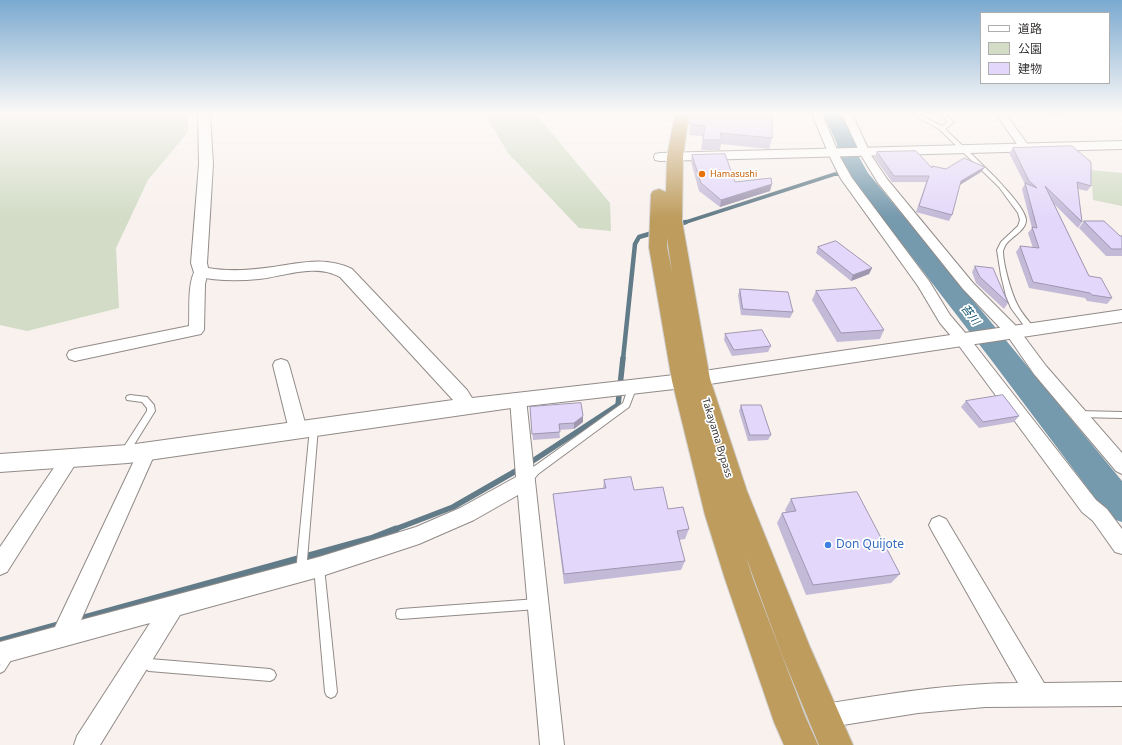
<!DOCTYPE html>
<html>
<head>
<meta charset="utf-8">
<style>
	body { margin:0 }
	#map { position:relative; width:1122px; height:745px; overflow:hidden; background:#f8f1ee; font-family:"Noto Sans","Noto Sans JP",sans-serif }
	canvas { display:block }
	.legend { position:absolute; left:980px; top:12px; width:130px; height:72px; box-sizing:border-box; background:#fff; border:1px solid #afaead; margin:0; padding:5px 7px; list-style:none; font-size:12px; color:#363433 }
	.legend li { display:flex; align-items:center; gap:8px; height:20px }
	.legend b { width:20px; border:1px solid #afaead }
</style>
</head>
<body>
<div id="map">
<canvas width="1122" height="745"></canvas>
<ul class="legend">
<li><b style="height:5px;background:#fff"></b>道路</li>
<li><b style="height:11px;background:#d2dcc6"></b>公園</li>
<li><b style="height:11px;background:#e3d8fb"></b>建物</li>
</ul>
</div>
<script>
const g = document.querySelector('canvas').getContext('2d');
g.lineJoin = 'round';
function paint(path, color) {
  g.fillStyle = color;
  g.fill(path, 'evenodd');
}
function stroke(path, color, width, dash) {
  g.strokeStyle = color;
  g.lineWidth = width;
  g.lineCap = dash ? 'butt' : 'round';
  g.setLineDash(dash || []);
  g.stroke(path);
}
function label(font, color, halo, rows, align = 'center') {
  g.font = font + ' "Noto Sans","Noto Sans JP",sans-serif';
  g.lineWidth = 3.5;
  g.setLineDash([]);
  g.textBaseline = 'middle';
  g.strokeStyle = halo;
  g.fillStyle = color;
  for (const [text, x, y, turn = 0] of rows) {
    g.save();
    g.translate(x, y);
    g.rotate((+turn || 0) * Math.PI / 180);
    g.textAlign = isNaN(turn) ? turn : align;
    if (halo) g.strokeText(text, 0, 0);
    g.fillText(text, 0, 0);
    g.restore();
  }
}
const green = new Path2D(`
	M 0,114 L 192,114 L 188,116 L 188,132 L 148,180 L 116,248 L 119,308 L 27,331 L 0,325 Z
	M 485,114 L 536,114 L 610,203 L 611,231 L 579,228 L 508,153 Z
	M 1091,170 L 1122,173 L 1122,206 L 1093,200 Z`);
const streamFar3 = new Path2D(`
	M 683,223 L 835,174 L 859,175`);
const streamFar2 = new Path2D(`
	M 676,225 L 686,222
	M 623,359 L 635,244 L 639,237 L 656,232`);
const streamFar1 = new Path2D(`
	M 528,464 L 618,405 L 623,358
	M 393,530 L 453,507 L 521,468`);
const stream = new Path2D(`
	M 76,620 L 373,538 L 396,529
	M 0,641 L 61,624`);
const river = new Path2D(`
	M 823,114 L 841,114 L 857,144 L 859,157 L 868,173 L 1122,481 L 1122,522 L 1110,518 L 992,361 L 852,179 L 839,157 L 837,144 Z`);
const service = new Path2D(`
	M 912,114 L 918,114 L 942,126 L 948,122 L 940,114 L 945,114 L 954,122 L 945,129 C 960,144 1026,202 1026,220 C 1026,230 1013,236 1007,243 C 1005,245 1004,248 1003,251 C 1003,264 1011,292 1017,304 C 1021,313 1029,321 1035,329 L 1034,331 L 1028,331 L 1011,308 L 1006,296 L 1001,275 L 997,250 L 1001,242 L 1018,226 L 1020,220 L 1018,213 L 999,187 L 939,129 Z
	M 633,383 L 636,384 L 637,386 L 629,407 L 538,474 C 534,479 531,485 524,483 L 522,480 L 532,468 L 623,403 L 629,386 L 630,384 Z
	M 130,395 L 147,397 L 154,405 L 155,411 L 127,456 L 124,457 L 121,456 L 120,453 L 147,411 L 147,408 L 142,402 L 127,400 L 126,398 L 127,396 Z
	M 1078,411 L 1122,412 L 1122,418 L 1078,417 L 1075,416 L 1074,414 L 1075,412 Z
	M 314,425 L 317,426 L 318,428 L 306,572 L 305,576 L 301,577 L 297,576 L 296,572 L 310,428 L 311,426 Z
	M 319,562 L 323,564 L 324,567 L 337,692 L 335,696 L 331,698 L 327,696 L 325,692 L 314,567 L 315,564 Z
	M 537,599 L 541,600 L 542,604 L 541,608 L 537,609 L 401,619 L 397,618 L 396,614 L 397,610 L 401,609 Z
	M 9,648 L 13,650 L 15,654 L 4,671 L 0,673 C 0,663 0,653 9,648 Z
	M 140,654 L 150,659 L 270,669 L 274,671 L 276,675 L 274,679 L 270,681 L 149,671 L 136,664 L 134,660 L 136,656 Z`);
const minor = new Path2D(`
	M 812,114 L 822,114 L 840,157 L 852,178 L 929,281 L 950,315 L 967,335 L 1096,500 L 1107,509 L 1122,529 L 1122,554 L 1115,552 L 1093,521 L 1082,512 L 957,343 L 940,323 L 918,286 L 841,179 L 830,157 Z
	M 842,114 L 852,114 L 871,155 L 887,179 L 973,283 L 1017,327 L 1046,366 L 1122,453 L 1122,474 L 1116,471 L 1034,374 L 1007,335 L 963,289 L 878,183 L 861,155 Z
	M 996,114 L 1006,114 L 1030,148 L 1029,150 L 1021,150 Z
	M 201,268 L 206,269 L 208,272 L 205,284 L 204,330 L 201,334 L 75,361 L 69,359 L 67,355 L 69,351 L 75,349 L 189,326 C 190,310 187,282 196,269 Z
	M 281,359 L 287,361 L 289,365 L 307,430 L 304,435 L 298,437 L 292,435 L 289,430 L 273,365 L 275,361 Z
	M 518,393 L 524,394 L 526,399 L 564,745 L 540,745 L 518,495 L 474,520 L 419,544 L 319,577 L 180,615 L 100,745 L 74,745 L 77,736 L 150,623 L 0,664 L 0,642 L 55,627 L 141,446 L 147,444 L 153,446 L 156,451 L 81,620 L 319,557 L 416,527 L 460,508 L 516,477 L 510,399 L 512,394 Z
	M 70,450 L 76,453 L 79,458 L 76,463 L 7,572 L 0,575 L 0,547 L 64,453 Z
	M 939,516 L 946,519 L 1044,683 L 1122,682 L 1122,706 L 985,707 L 918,713 L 824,728 L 815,725 L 812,716 L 815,707 L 824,704 C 889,694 952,683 1018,683 L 932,531 L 929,525 L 932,519 Z`);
const tertiary = new Path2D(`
	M 198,114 L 210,114 L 213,164 L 207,263 L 208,268 C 230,272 252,270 273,267 C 300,263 326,256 352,269 L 467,390 L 472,398 L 683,374 L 1122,310 L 1122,322 L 683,388 L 518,407 L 128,463 L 0,472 L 0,454 L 128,445 L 453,400 L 340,277 C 316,263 285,276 259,279 C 238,281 216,281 195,276 L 191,263 L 199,164 Z
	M 1122,141 L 1122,149 L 660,161 L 655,160 L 654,157 L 655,154 L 660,153 Z`);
const trunk = new Path2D(`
	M 675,114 L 689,114 L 683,157 L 682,221 L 710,379 L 747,491 L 810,647 L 853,745 L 819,745 L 782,655 L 746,557 L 753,579 L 805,716 L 818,745 L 784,745 L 774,722 L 725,579 L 705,515 L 672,381 L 649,247 L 651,194 L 653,191 L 659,189 L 666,192 L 667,157 ZM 667,238 L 672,272 L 667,247 Z`);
const wall = new Path2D(`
	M 692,114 L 772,138 L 769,149 L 721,144 L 720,150 L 701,150 L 703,136 L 689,135 Z
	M 1040,114 L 1062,114 L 1061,116 Z
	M 1013,148 L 1091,186 L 1087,191 L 1078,189 L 1082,222 L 1078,228 L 1054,204 L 1089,276 L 1112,298 L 1107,304 L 1087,301 L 1085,298 L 1029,288 L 1016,252 L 1020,246 L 1033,248 L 1028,233 L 1032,228 L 1022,189 L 1025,184 L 1009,153 Z
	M 877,152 L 931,168 L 946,169 L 985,167 L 981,172 L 960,185 L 952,215 L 949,221 L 916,212 L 926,182 L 892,182 L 874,157 Z
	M 692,155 L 735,182 L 770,191 L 720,207 L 699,191 L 691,162 Z
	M 1084,221 L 1120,236 L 1122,236 L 1122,256 L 1106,256 L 1079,228 Z
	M 818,247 L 872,268 L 869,274 L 851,281 L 816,253 Z
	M 975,266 L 1008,303 L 1004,309 L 976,283 L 972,272 Z
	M 740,289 L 793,312 L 790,318 L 741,315 L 738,295 Z
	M 816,291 L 884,330 L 880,339 L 837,342 L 812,300 Z
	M 725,334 L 771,346 L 768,352 L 732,356 L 724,340 Z
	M 966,401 L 1019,416 L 1014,422 L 979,428 L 961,407 Z
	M 741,405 L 771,435 L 768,440 L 748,441 L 739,411 Z
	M 530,407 L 583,422 L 574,429 L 559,430 L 560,438 L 533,440 Z
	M 604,480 L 634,490 L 668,509 L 689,529 L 685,539 L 679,540 L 685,561 L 681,570 L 564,584 L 554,504 L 553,494 L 603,489 Z
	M 791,499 L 900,574 L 891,583 L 806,595 L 777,523 L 782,513 L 786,512 L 785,510 Z`);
const shadedWall = new Path2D(`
	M 985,167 L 981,172 L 958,186 L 961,181 Z
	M 772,184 L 770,191 L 720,207 L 721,200 Z
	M 872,268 L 869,274 L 851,281 L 853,275 Z
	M 583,416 L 583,422 L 574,429 L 574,423 Z`);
const building = new Path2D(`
	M 692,114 L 772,114 L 772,138 L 720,133 L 722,140 L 703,140 L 705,126 L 690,124 Z
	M 1072,146 L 1091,162 L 1091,186 L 1077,182 L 1082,222 L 1045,186 L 1089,276 L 1101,278 L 1112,298 L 1092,295 L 1090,293 L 1033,282 L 1020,246 L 1039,248 L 1032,227 L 1037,228 L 1025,183 L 1037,188 L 1029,181 L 1013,148 Z
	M 916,151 L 932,168 L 932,166 L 946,169 L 964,158 L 985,167 L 961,181 L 952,215 L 919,206 L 929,176 L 894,176 L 877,152 Z
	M 725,154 L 735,182 L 771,178 L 772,184 L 721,200 L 701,183 L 692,155 Z
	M 1084,221 L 1104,221 L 1120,236 L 1122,236 L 1122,249 L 1112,249 Z
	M 836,241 L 872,268 L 853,275 L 818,247 Z
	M 975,266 L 993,268 L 1008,303 L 980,277 Z
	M 856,288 L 884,330 L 841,333 L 816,291 Z
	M 740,289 L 788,292 L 793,312 L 743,309 Z
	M 762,330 L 771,346 L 734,350 L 725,334 Z
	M 1003,395 L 1019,416 L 983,422 L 966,401 Z
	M 581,403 L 583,416 L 574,423 L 559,424 L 560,432 L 532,434 L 530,407 Z
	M 741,405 L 761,405 L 771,435 L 750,435 Z
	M 631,477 L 634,490 L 663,487 L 668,509 L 683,507 L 689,529 L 677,531 L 685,561 L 564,574 L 553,494 L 606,488 L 604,480 Z
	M 857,492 L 900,574 L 813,585 L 782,513 L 796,511 L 791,499 Z`);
const markers = [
	[702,174,4,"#e8710a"],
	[828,545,4,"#3f7fe0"]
];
const farFoodnames = [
	["Hamasushi",710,174]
];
const streetNames = [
	["Takayama Bypass",717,438,73]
];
const waterNames = [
	["苔川",970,315,52]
];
const nearShopnames = [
	["Don Quijote",836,545]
];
paint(green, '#d2dcc6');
stroke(streamFar3, '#627b88', 3.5);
stroke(streamFar2, '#627b88', 4.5);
stroke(streamFar1, '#627b88', 5.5);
stroke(stream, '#627b88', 7);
paint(river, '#7599ad');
stroke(service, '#918b88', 2);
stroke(minor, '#918b88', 2);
stroke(tertiary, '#918b88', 2);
stroke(trunk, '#cfcece', 2);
paint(service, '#fff');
paint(minor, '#fff');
paint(tertiary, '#fff');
paint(trunk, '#be9c5e');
paint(wall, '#c3bad8');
paint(shadedWall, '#9f97b0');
paint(building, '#e3d8fb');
stroke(building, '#9f97b0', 1);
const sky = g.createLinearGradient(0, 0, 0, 218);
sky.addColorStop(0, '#7aa9d0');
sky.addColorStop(0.52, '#fcf9f7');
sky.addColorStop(1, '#fcf9f700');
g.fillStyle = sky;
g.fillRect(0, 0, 1122, 218);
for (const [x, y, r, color] of markers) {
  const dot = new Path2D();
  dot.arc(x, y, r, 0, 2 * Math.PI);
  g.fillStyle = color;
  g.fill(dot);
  stroke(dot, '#fff', 1.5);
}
label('9px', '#c56008', '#fff', farFoodnames, 'left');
label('10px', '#363433', '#fff', streetNames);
label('italic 11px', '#044d69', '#fff', waterNames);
label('12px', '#366cbe', '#fff', nearShopnames, 'left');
</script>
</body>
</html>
